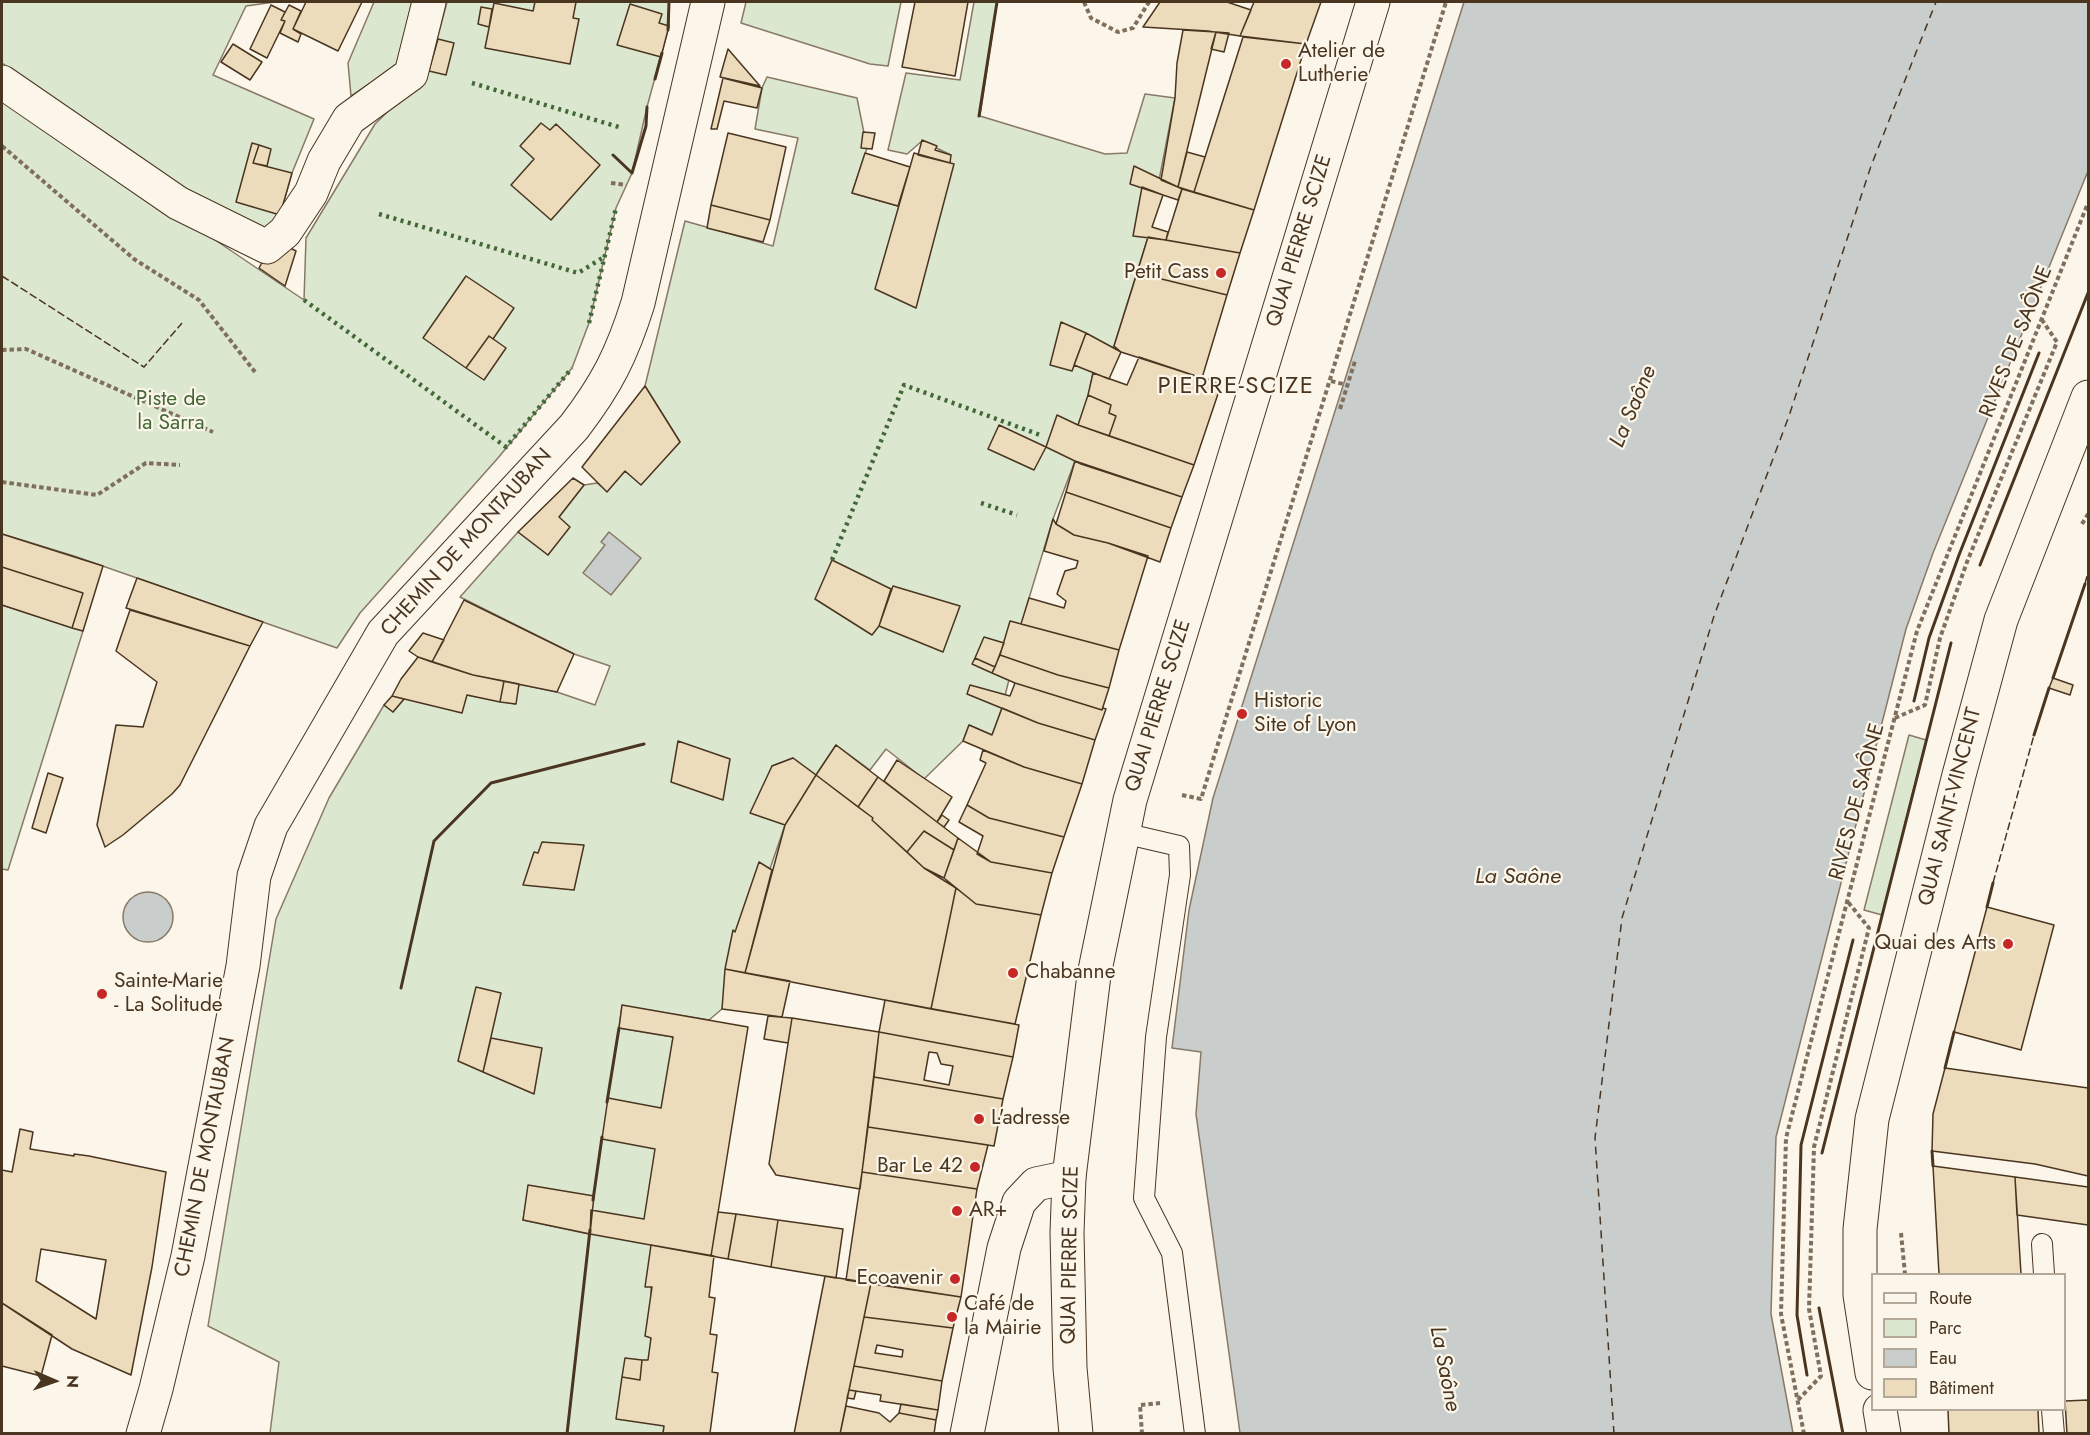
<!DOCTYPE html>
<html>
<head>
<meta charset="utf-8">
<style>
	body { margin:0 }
	#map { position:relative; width:2090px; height:1435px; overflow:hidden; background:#fbf6e9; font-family:Jost,sans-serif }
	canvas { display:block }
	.frame { position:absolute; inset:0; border:3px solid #4a3520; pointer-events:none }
	.legend { position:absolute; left:1871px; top:1273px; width:195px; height:138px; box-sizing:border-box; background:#fbf6e9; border:2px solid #b4a999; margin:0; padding:8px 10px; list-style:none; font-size:18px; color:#4a3520 }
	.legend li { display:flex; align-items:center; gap:12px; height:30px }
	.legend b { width:30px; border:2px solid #b4a999 }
	.north { position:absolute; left:24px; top:1351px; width:60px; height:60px; -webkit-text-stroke:4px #fbf6e9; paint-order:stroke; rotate:92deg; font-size:16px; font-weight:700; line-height:24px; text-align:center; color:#4a3520 }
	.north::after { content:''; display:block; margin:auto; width:21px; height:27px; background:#4a3520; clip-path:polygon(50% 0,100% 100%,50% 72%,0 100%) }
</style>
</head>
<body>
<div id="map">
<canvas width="2090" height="1435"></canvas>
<div class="frame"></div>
<ul class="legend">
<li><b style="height:8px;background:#fbf6e9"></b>Route</li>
<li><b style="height:16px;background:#dce7d0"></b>Parc</li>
<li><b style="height:16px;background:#c9cecd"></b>Eau</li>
<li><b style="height:16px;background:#ecdcbc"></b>Bâtiment</li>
</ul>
<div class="north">N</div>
</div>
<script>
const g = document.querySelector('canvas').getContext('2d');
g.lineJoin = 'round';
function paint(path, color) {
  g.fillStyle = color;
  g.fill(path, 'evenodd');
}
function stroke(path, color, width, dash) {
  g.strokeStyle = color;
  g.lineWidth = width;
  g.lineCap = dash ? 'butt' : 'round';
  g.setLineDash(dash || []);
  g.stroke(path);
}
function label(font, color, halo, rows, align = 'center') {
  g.font = font + ' Jost,sans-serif';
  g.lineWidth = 4.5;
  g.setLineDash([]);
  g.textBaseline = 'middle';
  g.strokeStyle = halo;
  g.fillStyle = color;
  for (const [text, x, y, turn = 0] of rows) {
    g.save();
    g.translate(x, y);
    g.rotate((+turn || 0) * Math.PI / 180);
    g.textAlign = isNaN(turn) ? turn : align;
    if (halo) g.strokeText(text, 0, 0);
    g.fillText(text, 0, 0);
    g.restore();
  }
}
const green = new Path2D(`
	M 2,2 L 275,2 L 246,6 L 213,75 L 314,119 L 292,173 L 280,215 L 264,237 L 179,192 L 136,154 L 2,63 Z
	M 374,2 L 412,2 L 397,66 L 351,96 L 348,63 Z
	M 447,2 L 669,2 L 669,26 L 647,107 L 632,173 L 616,208 L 589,323 L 572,368 L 498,458 L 360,613 L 337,648 L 74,556 L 2,534 L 2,96 L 304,300 L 306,238 L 375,124 L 429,71 Z
	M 746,2 L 901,2 L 888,66 L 870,64 L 741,23 Z
	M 974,2 L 997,2 L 980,116 L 1105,154 L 1127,153 L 1145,94 L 1175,98 L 1148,237 L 1114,346 L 1093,373 L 1075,461 L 1053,519 L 1029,598 L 1002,708 L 992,735 L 969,725 L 963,741 L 924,779 L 886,749 L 870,770 L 836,745 L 816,775 L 793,758 L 772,766 L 785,825 L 722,1009 L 709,1020 L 622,1006 L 619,1028 L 673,1037 L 651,1245 L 651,1338 L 664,1426 L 663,1433 L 270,1433 L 279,1362 L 208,1326 L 276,919 L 329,798 L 384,705 L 393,712 L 404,699 L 467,695 L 515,704 L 519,684 L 557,692 L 595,705 L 610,666 L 574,654 L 460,597 L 518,532 L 548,555 L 559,517 L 584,485 L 597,483 L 607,491 L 625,471 L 641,484 L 680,442 L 645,386 L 685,221 L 773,246 L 798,138 L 755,129 L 762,88 L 767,77 L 857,98 L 867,148 L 852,193 L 898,206 L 951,155 L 922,141 L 907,154 L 888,150 L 906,73 L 960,80 ZM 529,1186 L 591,1210 L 589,1234 L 523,1220 Z
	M 2,605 L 83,631 L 8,870 L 2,869 Z
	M 1909,735 L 1926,740 L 1882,915 L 1864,910 Z`);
const water = new Path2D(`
	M 1464,2 L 2088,2 L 2088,171 L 1933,553 L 1906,629 L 1776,1137 L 1771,1314 L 1793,1433 L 1240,1433 L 1196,1114 L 1201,1052 L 1172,1048 L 1189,910 L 1213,798 Z
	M 609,532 L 641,558 L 611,595 L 583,573 L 605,545 L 601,542 Z
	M123 917a25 25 0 1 1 50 0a25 25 0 1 1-50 0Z`);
const ferry = new Path2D(`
	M 1614,1434 L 1595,1138 L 1622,918 L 1714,616 L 1789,416 L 1871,166 L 1936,2`);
const building = new Path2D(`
	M 306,2 L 362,2 L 338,51 L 293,29 Z
	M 535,2 L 576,2 L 573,18 L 579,19 L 570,64 L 485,48 L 494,3 L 533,11 Z
	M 915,2 L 968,2 L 955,76 L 902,67 Z
	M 1160,2 L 1227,2 L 1251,10 L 1240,36 L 1208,31 L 1143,27 Z
	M 1254,2 L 1321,2 L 1306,44 L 1240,36 Z
	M 630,4 L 662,14 L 659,23 L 669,26 L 661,57 L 617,45 Z
	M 271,5 L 285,12 L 281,20 L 285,21 L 267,58 L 250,49 Z
	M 289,5 L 301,11 L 293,29 L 301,34 L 298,42 L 280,33 L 285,21 L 281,20 Z
	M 481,7 L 492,9 L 489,27 L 478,24 Z
	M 1183,30 L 1216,32 L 1178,187 L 1161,180 L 1175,98 L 1177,63 Z
	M 1216,32 L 1229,33 L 1224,52 L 1211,49 Z
	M 1243,37 L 1306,44 L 1254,210 L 1194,192 Z
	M 438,39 L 454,43 L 446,75 L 429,71 Z
	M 233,44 L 262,62 L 250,80 L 221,62 Z
	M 728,49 L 760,86 L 720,77 Z
	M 723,78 L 762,88 L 757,108 L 724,101 L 717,129 L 711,129 Z
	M 541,123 L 550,130 L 556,124 L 600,165 L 551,220 L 511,185 L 534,159 L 520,146 Z
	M 863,132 L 875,133 L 872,149 L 861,148 Z
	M 728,133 L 786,147 L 770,220 L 711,205 Z
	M 922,140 L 937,146 L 935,150 L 951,155 L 950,163 L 918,155 Z
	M 252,143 L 259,145 L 253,163 L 292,173 L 280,215 L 236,202 Z
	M 259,145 L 271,149 L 267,166 L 253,163 Z
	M 1187,152 L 1205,157 L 1194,192 L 1178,187 Z
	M 865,153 L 910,167 L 898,206 L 852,193 Z
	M 914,153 L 954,164 L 916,308 L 875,289 Z
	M 1134,166 L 1182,189 L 1178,200 L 1130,184 Z
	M 1142,187 L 1163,195 L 1152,227 L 1168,232 L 1166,240 L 1133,236 Z
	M 1182,189 L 1254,210 L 1240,253 L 1166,240 Z
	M 711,205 L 770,220 L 763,242 L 707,228 Z
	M 1148,237 L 1240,253 L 1227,295 L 1137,273 Z
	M 279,242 L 296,251 L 285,286 L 259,268 L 266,255 Z
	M 1137,273 L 1227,295 L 1202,378 L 1121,352 L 1114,346 Z
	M 466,276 L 514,308 L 493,339 L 489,336 L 466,368 L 423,338 Z
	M 1061,322 L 1086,333 L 1072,371 L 1050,365 Z
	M 1086,333 L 1121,352 L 1109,379 L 1074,365 Z
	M 489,336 L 506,348 L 484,380 L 466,368 Z
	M 1139,357 L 1202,378 L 1203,377 L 1221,385 L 1194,465 L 1109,436 L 1116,416 L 1109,413 L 1111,405 L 1088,395 L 1093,373 L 1127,385 Z
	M 645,386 L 680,442 L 641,485 L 625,471 L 607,492 L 582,467 Z
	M 1088,395 L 1111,405 L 1109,413 L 1116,416 L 1109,436 L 1078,425 Z
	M 1057,415 L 1078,425 L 1194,465 L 1182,497 L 1081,464 L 1046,447 Z
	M 999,425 L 1046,447 L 1034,470 L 988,449 Z
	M 1075,461 L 1182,497 L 1171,528 L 1066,492 Z
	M 573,478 L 584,485 L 559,517 L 570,527 L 548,555 L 518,532 Z
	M 1066,492 L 1171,528 L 1160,562 L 1108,543 L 1074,535 L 1056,524 Z
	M 1053,519 L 1056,524 L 1074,535 L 1108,543 L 1148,556 L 1119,650 L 1021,624 L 1029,598 L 1064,608 L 1066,601 L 1057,594 L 1065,571 L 1076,568 L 1078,561 L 1044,551 Z
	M 2,534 L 103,566 L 83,631 L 72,628 L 83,593 L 2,567 Z
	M 832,560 L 891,589 L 879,626 L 872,635 L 815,599 Z
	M 2,567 L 83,593 L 72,628 L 2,605 Z
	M 137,578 L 263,622 L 250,646 L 126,608 Z
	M 893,586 L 960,606 L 943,652 L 879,626 Z
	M 464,600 L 574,654 L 557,692 L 473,675 L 432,662 Z
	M 130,610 L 250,646 L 180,785 L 172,794 L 123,835 L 105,847 L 97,825 L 116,725 L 143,727 L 157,682 L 116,651 Z
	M 1010,621 L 1119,650 L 1109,688 L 1058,675 L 1000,655 Z
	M 423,633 L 444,640 L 432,662 L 418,657 L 409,651 Z
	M 984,637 L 1004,643 L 995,667 L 975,658 Z
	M 1000,655 L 1058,675 L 1109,688 L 1102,710 L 1015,683 L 992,673 Z
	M 418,657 L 473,675 L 504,681 L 500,702 L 467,695 L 462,713 L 392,696 L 401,679 Z
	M 975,658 L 995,667 L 992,673 L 972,664 Z
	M 2053,678 L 2073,685 L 2070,695 L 2049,688 Z
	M 504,681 L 519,684 L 516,704 L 500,702 Z
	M 1015,683 L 1102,710 L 1103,708 L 1106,709 L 1095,740 L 1038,723 L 967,694 L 970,685 L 1010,696 Z
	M 392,696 L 404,699 L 393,712 L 384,705 Z
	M 1002,708 L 1038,723 L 1095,740 L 1082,784 L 1024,767 L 963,741 L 969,725 L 992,735 Z
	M 678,741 L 730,759 L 723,800 L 671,782 Z
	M 836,745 L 878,777 L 858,807 L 816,775 Z
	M 983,750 L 1024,767 L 1082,784 L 1064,837 L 989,818 L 967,805 L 986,763 L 980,760 Z
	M 793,758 L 816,775 L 785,825 L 750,813 L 772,766 Z
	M 897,760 L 952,797 L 937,822 L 884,781 Z
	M 48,773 L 63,778 L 46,833 L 32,828 Z
	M 816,775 L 873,818 L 872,820 L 924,868 L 956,888 L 931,1009 L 745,973 L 785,825 Z
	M 878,777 L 958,838 L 954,850 L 924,831 L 907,852 L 872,820 L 873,818 L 858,807 Z
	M 967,805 L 989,818 L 1064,837 L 1052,873 L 991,862 L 977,854 L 983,836 L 959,822 Z
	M 942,815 L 949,820 L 944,827 L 937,822 Z
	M 924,831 L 954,850 L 944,878 L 924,868 L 907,852 Z
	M 958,838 L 991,862 L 1052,873 L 1041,915 L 976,904 L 944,878 Z
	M 542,842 L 584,845 L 574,890 L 523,885 L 534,852 L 538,853 Z
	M 759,862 L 772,870 L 745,973 L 725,969 L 733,930 L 735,932 Z
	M 956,888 L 976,904 L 1041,915 L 1015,1024 L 931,1009 Z
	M 1987,907 L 2054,925 L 2021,1050 L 1954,1032 Z
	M 725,969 L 790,981 L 782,1017 L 722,1009 Z
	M 476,987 L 501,993 L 483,1072 L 458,1061 Z
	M 885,1000 L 1019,1025 L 1013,1057 L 879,1032 Z
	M 622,1005 L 748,1027 L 711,1256 L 590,1234 L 591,1210 L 644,1219 L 655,1149 L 602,1139 L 608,1098 L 661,1108 L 673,1037 L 619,1028 Z
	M 768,1016 L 792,1018 L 788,1043 L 764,1039 Z
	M 792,1018 L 879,1032 L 860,1189 L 776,1175 L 769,1164 Z
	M 879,1032 L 1013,1057 L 1003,1099 L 874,1077 ZM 929,1052 L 937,1053 L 941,1064 L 953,1066 L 949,1085 L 924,1080 Z
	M 491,1038 L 542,1048 L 534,1094 L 483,1072 Z
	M 1945,1068 L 2088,1088 L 2088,1176 L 2035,1164 L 1932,1151 L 1933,1114 Z
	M 874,1077 L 1003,1099 L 994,1146 L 868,1127 Z
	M 868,1127 L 988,1145 L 977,1189 L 862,1172 Z
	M 20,1129 L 33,1132 L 30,1149 L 74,1156 L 74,1154 L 89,1156 L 166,1172 L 152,1267 L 131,1375 L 72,1349 L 2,1303 L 2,1170 L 12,1172 ZM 41,1249 L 106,1260 L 96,1319 L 36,1281 Z
	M 1933,1166 L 2015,1177 L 2021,1274 L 1939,1274 Z
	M 862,1172 L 977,1189 L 961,1297 L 846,1280 Z
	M 2015,1177 L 2088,1187 L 2088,1225 L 2017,1215 Z
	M 528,1185 L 594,1196 L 590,1234 L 523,1220 Z
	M 718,1212 L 736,1214 L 728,1259 L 711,1256 Z
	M 736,1214 L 778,1220 L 771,1267 L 728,1259 Z
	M 778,1220 L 843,1229 L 836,1278 L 771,1267 Z
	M 651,1245 L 714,1256 L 709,1297 L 715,1298 L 710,1334 L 717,1335 L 712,1372 L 718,1373 L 710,1433 L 663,1434 L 664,1426 L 616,1419 L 622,1377 L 640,1380 L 642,1360 L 648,1360 L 651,1338 L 645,1336 L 652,1287 L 645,1287 Z
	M 825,1276 L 871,1283 L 840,1434 L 794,1434 Z
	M 871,1283 L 961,1297 L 953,1328 L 864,1317 Z
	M 2,1303 L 52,1335 L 41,1376 L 2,1366 Z
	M 864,1317 L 953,1328 L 942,1381 L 854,1366 ZM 877,1345 L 903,1350 L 902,1357 L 875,1353 Z
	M 625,1358 L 642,1360 L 640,1380 L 622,1377 Z
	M 854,1366 L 942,1381 L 938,1410 L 880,1401 L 881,1395 L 849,1390 Z
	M 849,1390 L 856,1391 L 854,1399 L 847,1398 Z
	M 2088,1400 L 2088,1434 L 2067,1434 L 2065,1401 Z
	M 901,1404 L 938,1410 L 936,1420 L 899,1413 Z
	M 846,1406 L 879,1413 L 890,1422 L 899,1413 L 936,1420 L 934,1434 L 840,1434 Z
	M 1948,1410 L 2038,1410 L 2039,1434 L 1949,1434 Z`);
const path = new Path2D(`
	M 1084,2 L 1091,18 L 1118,32 L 1133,28 L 1149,2
	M 2,146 L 134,259 L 199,300 L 255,372
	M 611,183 L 626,185
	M 2,350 L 26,349 L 213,432
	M 1331,381 L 1347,385
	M 1340,409 L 1355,361
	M 2,482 L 97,495 L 146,463 L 180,465
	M 2082,524 L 2088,514
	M 1895,718 L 1925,705 L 1940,638 L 1967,562 L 2057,342 L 2042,320
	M 1182,795 L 1201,799 L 1446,2
	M 1901,1233 L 1905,1274
	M 1798,1400 L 1821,1376 L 1809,1309 L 1814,1147 L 1869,928 L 1848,902
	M 1142,1434 L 1140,1405 L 1160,1403
	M 1804,1434 L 1781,1314 L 1786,1138 L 1917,631 L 2088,203`);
const lane = new Path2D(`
	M 1123,833 L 1179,846 L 1180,875 L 1156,1037 L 1144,1198 L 1172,1253 L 1195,1434
	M 2042,1244 L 2044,1274
	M 2052,1410 L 2054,1434`);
const street = new Path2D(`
	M 2,82 L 178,203 L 267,247 L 285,232 L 311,193 L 324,161 L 349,119 L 411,74 L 429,2
	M 143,1434 L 156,1389 L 188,1256 L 243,966 L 254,876 L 271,826 L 383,633 L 574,427 C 607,384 622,354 638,303 L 708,2
	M 967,1434 L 1004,1248 L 1019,1202 L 1036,1184 L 1069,1177`);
const primary = new Path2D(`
	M 1872,1373 L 1860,1295 L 1860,1229 L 1872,1119 L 1959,775 L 2001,620 L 2088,397
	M 1880,1410 L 1884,1434
	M 1076,1434 L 1070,1368 L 1067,1233 L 1069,1177 L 1094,975 L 1130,800 L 1373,2`);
const hedge = new Path2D(`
	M 472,83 L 622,128
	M 379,214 L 578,273 L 604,257
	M 304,300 L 506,447 L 572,368
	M 589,323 L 616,208
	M 981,503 L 1017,515
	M 832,560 L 904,385 L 1043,436`);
const fence = new Path2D(`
	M 2,276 L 144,367 L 182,323
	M 2085,584 L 2088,572
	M 1993,883 L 2034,735`);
const wall = new Path2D(`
	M 668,30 L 669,2
	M 655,79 L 662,53
	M 979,116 L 997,2
	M 613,155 L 632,173 L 646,126 L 647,107
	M 1980,565 L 2088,293
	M 2053,678 L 2085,584
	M 1914,701 L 1929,638 L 1959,555 L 2039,353
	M 2034,735 L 2049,688
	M 1987,907 L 1993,883
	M 401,988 L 434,841 L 491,783 L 644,744
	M 1945,1068 L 1954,1032
	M 607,1102 L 619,1028
	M 1932,1151 L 1933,1166
	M 1822,1153 L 1951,643
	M 593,1200 L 602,1137
	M 1819,1308 L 1843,1434
	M 1807,1375 L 1797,1315 L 1801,1145 L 1853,940
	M 567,1434 L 590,1230`);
const markers = [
	[1286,64,6,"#c62828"],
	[1221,273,6,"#c62828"],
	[1242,714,6,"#c62828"],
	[2008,944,6,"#c62828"],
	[1013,973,6,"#c62828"],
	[102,994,6,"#c62828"],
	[979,1119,6,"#c62828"],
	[975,1167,6,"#c62828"],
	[957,1211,6,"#c62828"],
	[955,1279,6,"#c62828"],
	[952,1317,6,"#c62828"]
];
const poiNames = [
	["Atelier de",1298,52],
	["Lutherie",1298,76],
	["Petit Cass",1209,273,"right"],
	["Historic",1254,702],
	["Site of Lyon",1254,726],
	["Quai des Arts",1996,944,"right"],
	["Chabanne",1025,973],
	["Sainte-Marie",114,982],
	["- La Solitude",114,1006],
	["L'adresse",991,1119],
	["Bar Le 42",963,1167,"right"],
	["AR+",969,1211],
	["Ecoavenir",943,1279,"right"],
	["Café de",964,1305],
	["la Mairie",964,1329]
];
const streetNames = [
	["QUAI PIERRE SCIZE",1300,241,-73],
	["RIVES DE SAÔNE",2017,342,-68],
	["CHEMIN DE MONTAUBAN",467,543,-48],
	["QUAI PIERRE SCIZE",1159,706,-73],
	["RIVES DE SAÔNE",1858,802,-75],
	["QUAI SAINT-VINCENT",1951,807,-76],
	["CHEMIN DE MONTAUBAN",206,1157,-79],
	["QUAI PIERRE SCIZE",1071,1255,-89]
];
const parkNames = [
	["Piste de",171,400],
	["la Sarra",171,424]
];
const waterNames = [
	["La Saône",1634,407,-67],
	["La Saône",1518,878],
	["La Saône",1444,1369,79]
];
const quarterNames = [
	["PIERRE-SCIZE",1236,387]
];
paint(green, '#dce7d0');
stroke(green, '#887966', 1.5);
paint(water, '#c9cecd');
stroke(water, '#887966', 1.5);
stroke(ferry, '#4a3520', 1.5, [8, 6]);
paint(building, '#ecdcbc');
stroke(building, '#4a3520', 1.5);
stroke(lane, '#4a3520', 22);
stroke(street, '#4a3520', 35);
stroke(primary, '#4a3520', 35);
stroke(path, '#7f6f5c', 4, [4.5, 3]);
stroke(lane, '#fbf6e9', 20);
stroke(street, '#fbf6e9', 33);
stroke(primary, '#fbf6e9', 33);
stroke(hedge, '#436837', 4.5, [3, 4.5]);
stroke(fence, '#4a3520', 1.5, [8, 3]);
stroke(wall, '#4a3520', 3);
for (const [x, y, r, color] of markers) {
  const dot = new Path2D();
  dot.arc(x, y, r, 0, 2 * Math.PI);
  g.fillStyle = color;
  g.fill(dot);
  stroke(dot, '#fbf6e9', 2);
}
label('21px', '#4a3520', '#fbf6e9', poiNames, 'left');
label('21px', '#4a3520', '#fbf6e9', streetNames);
label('21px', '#436837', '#fbf6e9', parkNames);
label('italic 22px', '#4a3520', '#fbf6e9', waterNames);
g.letterSpacing = '1.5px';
label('24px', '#4a3520', '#fbf6e9', quarterNames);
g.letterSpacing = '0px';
</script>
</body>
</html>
